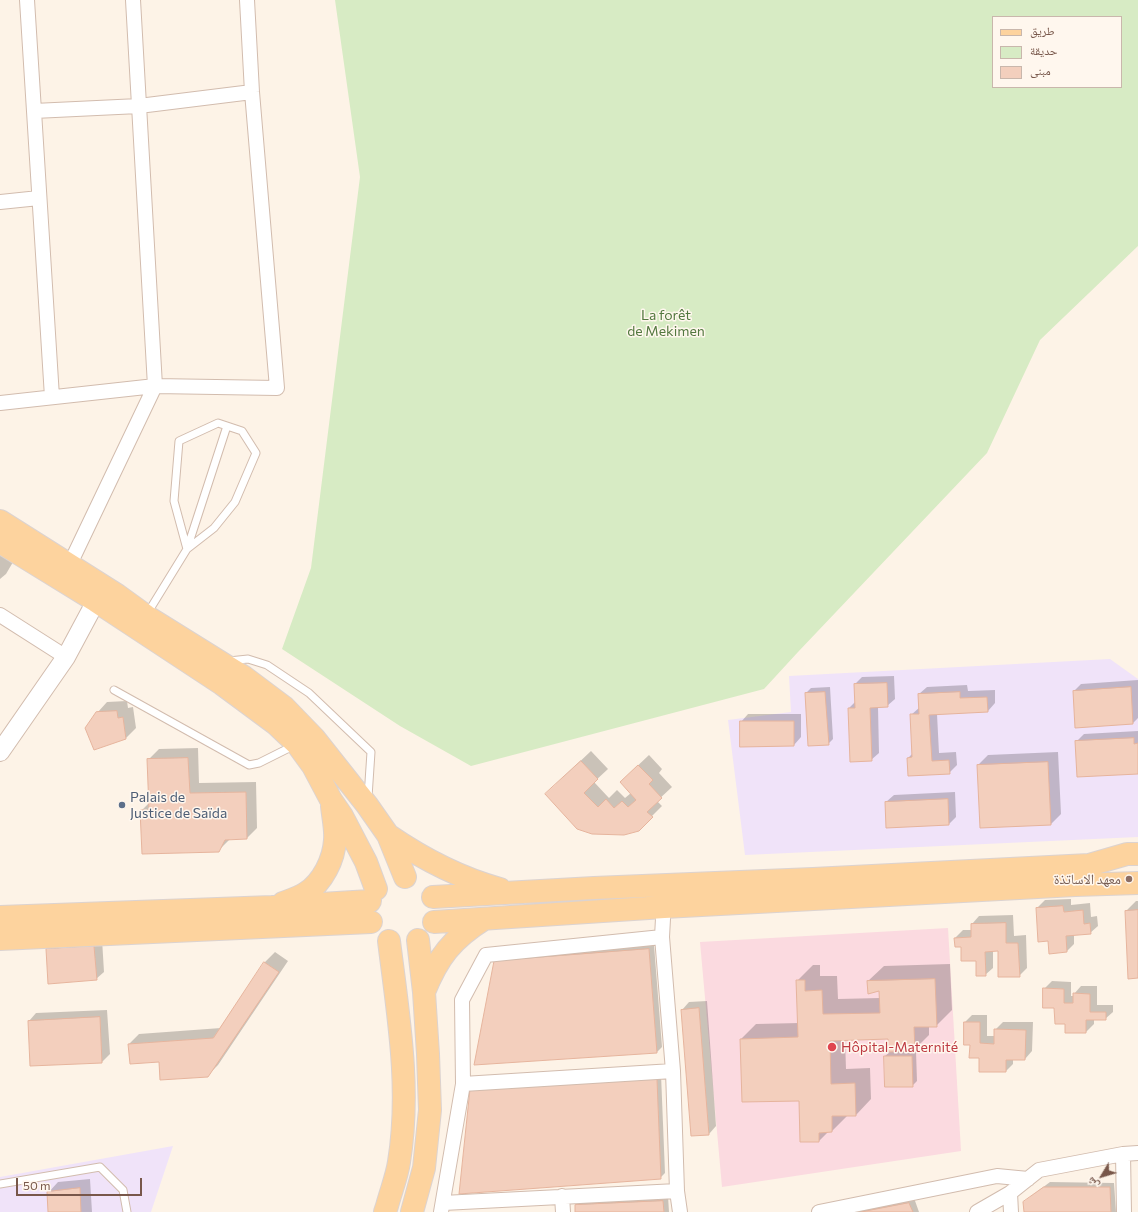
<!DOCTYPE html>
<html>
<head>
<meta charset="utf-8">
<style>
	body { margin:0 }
	#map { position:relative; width:1138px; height:1212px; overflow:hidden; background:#fdf3e7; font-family:Commissioner,"Noto Naskh Arabic",sans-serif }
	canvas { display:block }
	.legend { position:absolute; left:992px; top:16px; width:130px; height:72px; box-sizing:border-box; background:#fff7ee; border:1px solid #c9b7ac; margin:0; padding:5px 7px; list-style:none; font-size:12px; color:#78574a }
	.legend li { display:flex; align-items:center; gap:8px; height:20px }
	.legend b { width:20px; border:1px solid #c9b7ac }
	.north { position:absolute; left:1082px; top:1156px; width:40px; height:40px; -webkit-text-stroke:3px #fff7ee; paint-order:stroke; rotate:232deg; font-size:11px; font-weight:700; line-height:16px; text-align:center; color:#78574a }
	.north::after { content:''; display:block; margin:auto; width:14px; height:18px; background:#78574a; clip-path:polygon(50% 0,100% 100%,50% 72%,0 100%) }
	.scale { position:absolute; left:16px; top:1178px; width:126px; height:18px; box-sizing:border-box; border:2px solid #78574a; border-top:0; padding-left:5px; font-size:12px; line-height:14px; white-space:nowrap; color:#78574a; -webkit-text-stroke:3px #fff7ee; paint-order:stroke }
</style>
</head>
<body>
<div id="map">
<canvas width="1138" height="1212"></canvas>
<ul class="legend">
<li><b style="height:5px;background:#fdd39e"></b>طريق</li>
<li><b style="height:11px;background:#d7ebc4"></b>حديقة</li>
<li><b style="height:11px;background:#f3cfbd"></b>مبنى</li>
</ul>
<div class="north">ش</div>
<div class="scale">50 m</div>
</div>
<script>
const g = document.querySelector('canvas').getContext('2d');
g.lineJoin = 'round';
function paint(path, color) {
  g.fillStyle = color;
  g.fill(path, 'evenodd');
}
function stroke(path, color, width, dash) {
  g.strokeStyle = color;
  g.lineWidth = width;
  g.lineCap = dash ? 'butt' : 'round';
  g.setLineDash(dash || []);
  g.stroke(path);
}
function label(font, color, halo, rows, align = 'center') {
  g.font = font + ' Commissioner,"Noto Naskh Arabic",sans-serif';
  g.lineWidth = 3;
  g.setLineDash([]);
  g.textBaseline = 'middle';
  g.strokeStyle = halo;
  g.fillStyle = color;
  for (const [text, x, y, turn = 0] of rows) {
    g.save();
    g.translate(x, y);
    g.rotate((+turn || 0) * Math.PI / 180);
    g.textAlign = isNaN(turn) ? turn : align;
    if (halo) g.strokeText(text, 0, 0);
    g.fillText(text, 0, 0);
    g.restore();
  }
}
const education = new Path2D(`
	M 1110,659 L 1138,679 L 1138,837 L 745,855 L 728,720 L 791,712 L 789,676 Z
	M 173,1146 L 151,1212 L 0,1212 L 0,1177 Z`);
const medical = new Path2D(`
	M 948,928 L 961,1151 L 722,1187 L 700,942 Z`);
const green = new Path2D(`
	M 335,0 L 1138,0 L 1138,246 L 1040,340 L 987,453 L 798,652 L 764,689 L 471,766 L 400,726 L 282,649 L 311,568 L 360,177 ZM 993,17 L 1121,17 L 1121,87 L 993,87 Z`);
const shadow = new Path2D(`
	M 0,547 L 16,557 L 6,574 L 0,579 Z
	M 894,676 L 895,699 L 887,706 L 878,707 L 879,753 L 871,760 L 849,708 L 855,702 L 855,684 L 862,677 Z
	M 1138,680 L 1138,718 L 1133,723 L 1074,691 L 1081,684 Z
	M 967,685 L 968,691 L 995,690 L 995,703 L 988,711 L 937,714 L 939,753 L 956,752 L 957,765 L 949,773 L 908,758 L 913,753 L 911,715 L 920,707 L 919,694 L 927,687 Z
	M 830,687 L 833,739 L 828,744 L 806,693 L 811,688 Z
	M 127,701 L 128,708 L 133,707 L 136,728 L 126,738 L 97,713 L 107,702 Z
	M 748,714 L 801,714 L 801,737 L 794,745 L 741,722 Z
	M 1138,731 L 1138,773 L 1076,742 L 1084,734 Z
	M 198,748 L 199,783 L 256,782 L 257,828 L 247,838 L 230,839 L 218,851 L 141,811 L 150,802 L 148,760 L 159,749 Z
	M 591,751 L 608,769 L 594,782 L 609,798 L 617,790 L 625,798 L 631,793 L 631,772 L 649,755 L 662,769 L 659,773 L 672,787 L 657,801 L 662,806 L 638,830 L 556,784 Z
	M 1058,752 L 1061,814 L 1051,824 L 978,765 L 988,755 Z
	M 955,792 L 956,817 L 949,824 L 886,802 L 894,795 Z
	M 1071,899 L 1071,905 L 1090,903 L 1091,917 L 1097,916 L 1098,926 L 1090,933 L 1074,934 L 1074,944 L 1067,951 L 1049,940 L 1037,908 L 1045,900 Z
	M 1136,901 L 1138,901 L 1138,977 L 1126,911 Z
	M 1013,915 L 1014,936 L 1026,935 L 1027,968 L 1019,976 L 999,950 L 993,950 L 993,968 L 985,975 L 977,960 L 962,946 L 956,946 L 955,938 L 963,930 L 972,930 L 972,924 L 979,916 Z
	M 102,939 L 104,972 L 96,979 L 47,950 L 55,942 Z
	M 654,945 L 662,1047 L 657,1052 L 475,1064 L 500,957 Z
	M 275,952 L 288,961 L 218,1065 L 207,1076 L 129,1044 L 139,1034 L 221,1028 L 265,962 Z
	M 950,964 L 952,1010 L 936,1026 L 929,1026 L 929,1035 L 913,1051 L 916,1051 L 917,1081 L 912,1086 L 885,1056 L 891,1051 L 889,1038 L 845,1039 L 846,1069 L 870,1068 L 871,1099 L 856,1115 L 847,1115 L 847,1116 L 832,1131 L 828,1132 L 819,1141 L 800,1100 L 741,1039 L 756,1024 L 799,1023 L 797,981 L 813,965 L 820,965 L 820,976 L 837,976 L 838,999 L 880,998 L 880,990 L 868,981 L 884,966 Z
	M 1052,981 L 1071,982 L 1071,996 L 1074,996 L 1074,994 L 1081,986 L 1097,986 L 1097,1005 L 1113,1005 L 1113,1012 L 1105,1019 L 1094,1019 L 1094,1024 L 1086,1032 L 1066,1023 L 1044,989 Z
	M 707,1001 L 716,1126 L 709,1134 L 682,1010 L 689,1002 Z
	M 107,1010 L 110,1054 L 102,1062 L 31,1065 L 29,1021 L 36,1013 Z
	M 972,1015 L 987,1015 L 987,1036 L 995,1036 L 995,1030 L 1003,1022 L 1033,1022 L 1032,1051 L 1025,1059 L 1013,1059 L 1013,1064 L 1006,1071 L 980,1057 L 971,1044 L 965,1022 Z
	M 661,1074 L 665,1173 L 660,1178 L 460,1193 Z
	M 90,1179 L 92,1212 L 49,1212 L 48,1193 L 58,1182 Z
	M 1050,1182 L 1114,1183 L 1116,1212 L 1025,1212 L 1030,1197 Z
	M 668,1196 L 669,1212 L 576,1212 L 576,1206 L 581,1201 Z
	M 914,1198 L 919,1212 L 844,1212 Z`);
const building = new Path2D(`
	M 887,683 L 888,707 L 870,708 L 872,761 L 850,762 L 848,708 L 855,708 L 854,684 Z
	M 1131,687 L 1133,724 L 1075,728 L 1073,691 Z
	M 825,692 L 829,745 L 808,746 L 805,693 Z
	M 960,692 L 960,698 L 987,697 L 988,712 L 929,715 L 932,761 L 949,760 L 950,774 L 908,776 L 907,758 L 912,757 L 910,714 L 919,714 L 918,694 Z
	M 117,711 L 118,718 L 123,717 L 126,739 L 94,750 L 85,728 L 96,712 Z
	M 740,721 L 794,721 L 794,746 L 740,747 Z
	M 1134,738 L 1134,744 L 1138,743 L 1138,774 L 1077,777 L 1075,741 Z
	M 188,758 L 190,793 L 246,792 L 247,839 L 225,840 L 219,852 L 142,854 L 140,810 L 149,810 L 147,759 Z
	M 581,761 L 598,779 L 584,793 L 598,807 L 606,799 L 614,808 L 622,801 L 628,807 L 636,800 L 620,782 L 638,765 L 653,780 L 649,784 L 662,798 L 647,812 L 653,817 L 639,831 L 624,835 L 592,834 L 577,829 L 545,794 Z
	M 1048,762 L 1051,825 L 980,828 L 977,765 Z
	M 948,799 L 949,825 L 886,828 L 885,802 Z
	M 1063,906 L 1064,912 L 1083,910 L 1084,924 L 1090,923 L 1091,934 L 1066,936 L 1067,952 L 1049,954 L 1048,941 L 1038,942 L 1036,908 Z
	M 1138,910 L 1138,978 L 1128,979 L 1125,911 Z
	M 1006,923 L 1006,943 L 1018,943 L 1020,977 L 998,977 L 998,951 L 985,952 L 986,976 L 976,976 L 976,961 L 961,961 L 961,947 L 955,947 L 954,938 L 971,937 L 971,924 Z
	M 94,946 L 97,980 L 48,984 L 46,949 Z
	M 649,949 L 657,1053 L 474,1065 L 494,961 Z
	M 264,962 L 279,972 L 208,1077 L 160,1080 L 159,1062 L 130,1064 L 128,1044 L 213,1038 Z
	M 935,979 L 937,1027 L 914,1027 L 915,1051 L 888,1052 L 888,1039 L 830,1041 L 831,1084 L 855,1083 L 856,1116 L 832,1116 L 832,1132 L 819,1133 L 819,1142 L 800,1142 L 799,1101 L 742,1102 L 740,1039 L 798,1037 L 796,980 L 805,980 L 805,991 L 822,990 L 823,1014 L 880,1013 L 879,991 L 868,994 L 867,981 Z
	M 1043,988 L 1064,989 L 1064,1003 L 1073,1003 L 1073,993 L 1090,994 L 1090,1012 L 1106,1012 L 1106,1020 L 1086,1020 L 1086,1033 L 1065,1033 L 1065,1024 L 1055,1024 L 1054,1008 L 1043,1008 Z
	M 699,1008 L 709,1135 L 691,1136 L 681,1010 Z
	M 100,1017 L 102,1063 L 30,1066 L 28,1021 Z
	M 964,1022 L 980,1022 L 980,1043 L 994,1044 L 994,1029 L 1026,1030 L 1025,1060 L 1006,1060 L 1006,1072 L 979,1072 L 979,1058 L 969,1058 L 970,1045 L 964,1045 Z
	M 884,1056 L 912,1056 L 913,1087 L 885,1087 Z
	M 657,1079 L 661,1179 L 459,1194 L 470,1089 Z
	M 1044,1187 L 1110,1187 L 1111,1212 L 1024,1212 L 1023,1202 Z
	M 80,1188 L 81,1212 L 48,1212 L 47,1192 Z
	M 663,1201 L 664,1212 L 575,1212 L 575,1205 Z
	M 909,1203 L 913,1212 L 861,1212 Z`);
const service = new Path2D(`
	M 187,549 L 227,426
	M 147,614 L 187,549 L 214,528 L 235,502 L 256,453 L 242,431 L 218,423 L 179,441 L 174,501 L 187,549
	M 229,661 L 248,659 L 267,665 L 309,693 L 371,752 L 368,797
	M 114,690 L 249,765 L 259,763 L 295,745
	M 0,1184 L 100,1167 L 123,1190 L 127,1212`);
const minor = new Path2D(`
	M 27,0 L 52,397
	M 34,111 L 139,106 L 252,92
	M 0,202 L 39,198
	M 0,403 L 155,386 L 277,388 L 252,92 L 247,0
	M 70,564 L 155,386 L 133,0
	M 0,615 L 66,657
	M 664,900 L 662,937 L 673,1071 L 677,1191 L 680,1212
	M 463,1084 L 673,1071
	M 1123,1154 L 1124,1212
	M 1010,1193 L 1011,1212
	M 562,1196 L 563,1212
	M 443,1203 L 677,1191
	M 441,1212 L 463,1084 L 462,1000 L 486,955 L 662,937
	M 819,1212 L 997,1176 L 1028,1179
	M 977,1212 L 1010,1193 L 1039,1170 L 1123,1154 L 1138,1153`);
const tertiary = new Path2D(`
	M 0,752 L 66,657 L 96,601`);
const primary = new Path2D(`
	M 0,521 L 117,595 L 146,616 L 244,677 L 284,707 L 314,738 L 367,805 L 388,835 L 405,877
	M 0,542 L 96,601 L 222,684 L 276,724 L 297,744 L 313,766 L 331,800 L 342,816 L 366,862 L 376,889
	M 388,835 C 423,859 459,878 500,889
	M 433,897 L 594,888 L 813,879 L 1089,865 L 1127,854 L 1138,854
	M 283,903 C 291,900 300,897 306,893 C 323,882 334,859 335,840 C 336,829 333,817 332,806
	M 0,917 L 272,907 L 370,901
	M 434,922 L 664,907 L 1075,885 L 1138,883
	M 0,939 L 371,922
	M 424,992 C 438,957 452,939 484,919
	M 385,1212 L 387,1206 C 391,1191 397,1176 399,1162 C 411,1088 398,1014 389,941
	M 412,1212 L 424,1168 L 430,1110 L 428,1054 L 424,992 L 418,940`);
const markers = [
	[122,805,4,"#5c6f8a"],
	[1129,879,4,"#8d6e63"],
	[832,1047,5,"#e0444e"]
];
const parkNames = [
	["La forêt",666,315],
	["de Mekimen",666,331]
];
const serviceNames = [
	["Palais de",130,797],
	["Justice de Saïda",130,813]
];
const educationNames = [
	["معهد الاساتذة",1121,879]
];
const healthNames = [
	["Hôpital-Maternité",841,1047]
];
paint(education, '#f0e3f9');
paint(medical, '#fbdae0');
paint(green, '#d7ebc4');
paint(shadow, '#0003');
paint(building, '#f3cfbd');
stroke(building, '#e6b49d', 1);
stroke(service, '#d2bcae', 9);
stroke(minor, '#d2bcae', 16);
stroke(tertiary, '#d2bcae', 20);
stroke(primary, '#dcd3d0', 24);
stroke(service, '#fff', 7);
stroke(minor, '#fff', 14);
stroke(tertiary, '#fff', 18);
stroke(primary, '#fdd39e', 22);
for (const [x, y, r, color] of markers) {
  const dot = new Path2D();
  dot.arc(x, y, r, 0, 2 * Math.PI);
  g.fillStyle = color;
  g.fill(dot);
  stroke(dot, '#fff7ee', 1.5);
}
label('14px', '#53783f', '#fff7ee', parkNames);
label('14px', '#4e5e75', '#fff7ee', serviceNames, 'left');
label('14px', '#785e54', '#fff7ee', educationNames, 'right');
label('14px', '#be3a42', '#fff7ee', healthNames, 'left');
</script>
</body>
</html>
